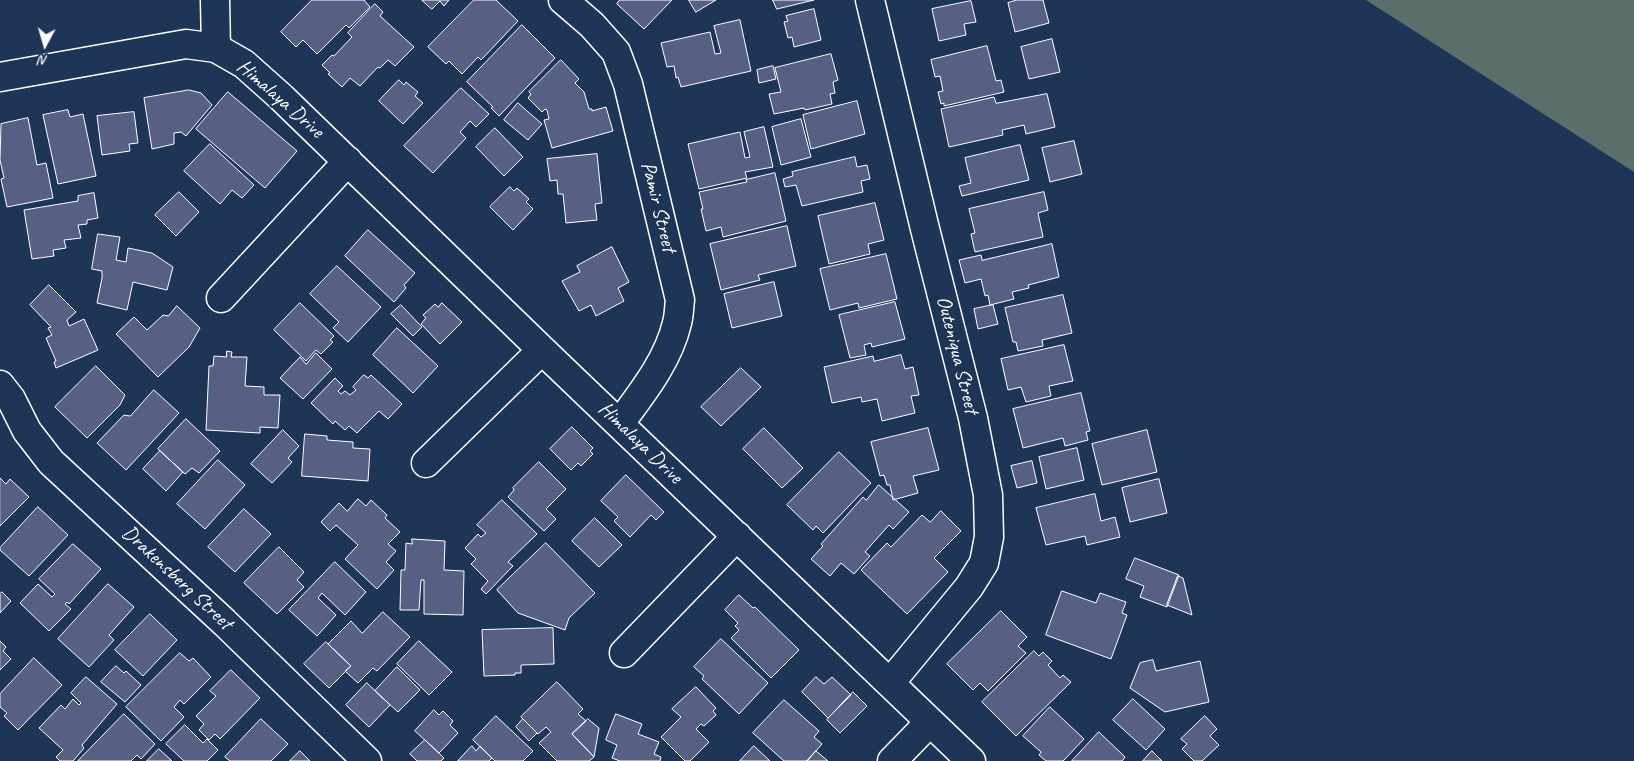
<!DOCTYPE html>
<html>
<head>
<meta charset="utf-8">
<style>
	body { margin:0 }
	#map { position:relative; width:1634px; height:761px; overflow:hidden; background:#1d3557; font-family:Caveat,sans-serif }
	canvas { display:block }
	.north { position:absolute; left:20px; top:20px; width:50px; height:50px; -webkit-text-stroke:4px #1d3557; paint-order:stroke; rotate:186deg; font-size:14px; font-weight:700; line-height:20px; text-align:center; color:#fff }
	.north::after { content:''; display:block; margin:auto; width:18px; height:22px; background:#fff; clip-path:polygon(50% 0,100% 100%,50% 72%,0 100%) }
</style>
</head>
<body>
<div id="map">
<canvas width="1634" height="761"></canvas>
<div class="north">N</div>
</div>
<script>
const g = document.querySelector('canvas').getContext('2d');
g.lineJoin = 'round';
function paint(path, color) {
  g.fillStyle = color;
  g.fill(path, 'evenodd');
}
function stroke(path, color, width, dash) {
  g.strokeStyle = color;
  g.lineWidth = width;
  g.lineCap = dash ? 'butt' : 'round';
  g.setLineDash(dash || []);
  g.stroke(path);
}
function label(font, color, halo, rows, align = 'center') {
  g.font = font + ' Caveat,sans-serif';
  g.lineWidth = 4.5;
  g.setLineDash([]);
  g.textBaseline = 'middle';
  g.strokeStyle = halo;
  g.fillStyle = color;
  for (const [text, x, y, turn = 0] of rows) {
    g.save();
    g.translate(x, y);
    g.rotate((+turn || 0) * Math.PI / 180);
    g.textAlign = isNaN(turn) ? turn : align;
    if (halo) g.strokeText(text, 0, 0);
    g.fillText(text, 0, 0);
    g.restore();
  }
}
const green = new Path2D(`
	M 1366,0 L 1634,0 L 1634,172 Z`);
const building = new Path2D(`
	M 312,0 L 364,0 L 370,7 L 349,28 L 346,25 L 317,54 L 303,40 L 296,47 L 281,32 Z
	M 422,0 L 449,0 L 444,6 L 440,1 L 432,9 Z
	M 474,0 L 496,0 L 518,21 L 481,60 L 478,57 L 462,74 L 449,61 L 446,64 L 428,47 Z
	M 620,0 L 672,0 L 644,29 L 617,4 Z
	M 689,0 L 716,0 L 696,12 Z
	M 773,0 L 814,0 L 777,9 Z
	M 1017,0 L 1043,0 L 1049,23 L 1015,32 L 1008,3 Z
	M 971,1 L 976,22 L 964,24 L 966,35 L 939,41 L 932,9 Z
	M 375,4 L 383,12 L 380,16 L 414,47 L 395,66 L 388,60 L 380,68 L 378,67 L 360,86 L 350,78 L 342,87 L 328,74 L 330,73 L 322,65 L 332,55 L 334,56 L 352,37 L 348,33 Z
	M 814,9 L 821,40 L 794,47 L 792,37 L 788,38 L 784,22 L 788,21 L 786,16 Z
	M 740,20 L 751,71 L 681,87 L 678,77 L 676,78 L 674,66 L 667,67 L 661,43 L 710,32 L 715,54 L 721,53 L 714,26 Z
	M 522,25 L 555,58 L 499,116 L 491,108 L 493,107 L 467,82 Z
	M 1052,39 L 1060,72 L 1029,79 L 1021,47 Z
	M 987,46 L 996,81 L 1001,80 L 1004,92 L 944,106 L 944,103 L 941,104 L 938,92 L 943,91 L 940,76 L 935,77 L 931,60 Z
	M 831,54 L 838,80 L 833,82 L 835,93 L 830,94 L 832,104 L 805,110 L 804,108 L 774,114 L 769,94 L 781,92 L 775,68 Z
	M 561,60 L 579,79 L 575,83 L 584,92 L 589,109 L 592,109 L 592,111 L 606,107 L 613,131 L 552,148 L 544,120 L 549,119 L 547,110 L 545,109 L 542,112 L 528,98 L 531,94 L 529,92 Z
	M 773,66 L 776,79 L 759,83 L 757,70 Z
	M 399,80 L 404,85 L 406,82 L 418,92 L 415,96 L 423,103 L 403,124 L 379,101 Z
	M 461,88 L 489,114 L 476,127 L 470,121 L 460,132 L 466,138 L 433,173 L 404,146 Z
	M 189,90 L 201,93 L 212,105 L 186,136 L 181,132 L 174,133 L 174,144 L 152,149 L 144,98 Z
	M 228,92 L 297,151 L 265,188 L 196,129 Z
	M 1047,94 L 1055,127 L 1026,134 L 1024,125 L 1002,130 L 1003,135 L 949,147 L 941,109 L 994,97 L 996,103 Z
	M 857,101 L 865,134 L 811,149 L 803,115 Z
	M 518,103 L 542,124 L 528,140 L 504,120 Z
	M 68,110 L 70,117 L 83,114 L 96,176 L 58,184 L 43,115 Z
	M 134,112 L 138,143 L 129,144 L 130,151 L 102,155 L 97,116 Z
	M 28,118 L 37,165 L 46,163 L 53,198 L 7,207 L 1,179 L 4,178 L 0,160 L 1,124 Z
	M 801,119 L 811,157 L 781,165 L 772,127 Z
	M 764,127 L 773,167 L 745,172 L 747,178 L 699,189 L 688,144 L 740,132 L 745,158 L 750,157 L 744,132 Z
	M 495,128 L 523,157 L 504,176 L 476,147 Z
	M 1074,141 L 1082,174 L 1050,182 L 1042,148 Z
	M 210,144 L 254,185 L 242,198 L 232,190 L 220,204 L 184,171 Z
	M 1020,145 L 1029,180 L 962,196 L 959,186 L 971,183 L 965,158 Z
	M 597,154 L 602,203 L 595,204 L 597,220 L 566,223 L 563,194 L 558,194 L 557,180 L 550,181 L 547,159 Z
	M 855,157 L 857,167 L 867,165 L 870,179 L 861,181 L 863,192 L 802,206 L 796,185 L 785,187 L 783,179 L 793,176 L 792,172 Z
	M 775,173 L 786,221 L 723,237 L 721,227 L 706,231 L 701,209 L 703,209 L 699,192 L 747,182 L 746,180 Z
	M 510,187 L 514,191 L 517,188 L 529,199 L 526,202 L 533,209 L 513,230 L 490,207 Z
	M 179,192 L 199,212 L 176,236 L 155,215 Z
	M 1044,192 L 1048,210 L 1038,213 L 1043,237 L 975,252 L 971,234 L 975,233 L 969,209 Z
	M 94,193 L 98,218 L 87,220 L 87,224 L 78,225 L 81,238 L 64,240 L 66,248 L 53,250 L 54,256 L 32,259 L 24,210 L 78,201 L 78,196 Z
	M 875,203 L 884,240 L 868,244 L 870,254 L 829,264 L 818,216 Z
	M 787,226 L 796,266 L 758,275 L 760,280 L 721,290 L 710,244 Z
	M 368,230 L 415,273 L 404,285 L 406,288 L 394,302 L 345,256 Z
	M 98,234 L 120,237 L 116,260 L 126,262 L 128,248 L 152,253 L 173,267 L 167,290 L 133,282 L 127,310 L 97,303 L 102,278 L 102,271 L 92,269 Z
	M 1052,244 L 1059,277 L 1028,285 L 1029,288 L 1012,292 L 1014,299 L 990,305 L 988,295 L 985,296 L 981,279 L 965,283 L 959,260 L 981,255 L 982,260 Z
	M 612,247 L 629,282 L 618,288 L 624,301 L 596,316 L 591,305 L 579,311 L 562,281 L 580,272 L 577,266 Z
	M 886,254 L 897,299 L 859,308 L 858,303 L 830,310 L 820,269 Z
	M 337,266 L 381,307 L 348,342 L 333,328 L 339,322 L 310,294 Z
	M 774,282 L 782,316 L 732,328 L 724,294 Z
	M 49,285 L 76,312 L 67,320 L 69,326 L 84,319 L 98,350 L 56,368 L 54,362 L 56,361 L 46,338 L 52,335 L 48,328 L 51,327 L 30,305 Z
	M 1063,295 L 1072,333 L 1042,340 L 1043,346 L 1018,351 L 1016,342 L 1013,342 L 1005,308 Z
	M 895,302 L 905,339 L 872,347 L 871,343 L 864,345 L 866,355 L 850,358 L 839,315 Z
	M 300,303 L 334,336 L 330,340 L 333,342 L 321,354 L 316,350 L 306,361 L 274,330 Z
	M 442,303 L 462,322 L 440,344 L 421,324 L 426,318 L 423,315 L 435,304 L 438,307 Z
	M 401,305 L 422,327 L 413,336 L 391,314 Z
	M 993,305 L 998,324 L 978,329 L 974,309 Z
	M 177,306 L 200,328 L 189,347 L 158,377 L 116,334 L 134,317 L 147,330 L 163,315 L 168,316 Z
	M 397,328 L 438,366 L 413,393 L 373,355 Z
	M 1064,345 L 1073,381 L 1049,386 L 1051,396 L 1026,402 L 1021,387 L 1008,390 L 1001,359 Z
	M 227,351 L 232,352 L 231,357 L 247,357 L 245,386 L 264,387 L 264,395 L 280,395 L 278,428 L 260,427 L 260,433 L 206,430 L 209,366 L 213,366 L 214,356 L 226,357 Z
	M 316,353 L 332,369 L 303,399 L 280,378 L 300,357 L 306,364 Z
	M 901,355 L 905,369 L 913,367 L 919,395 L 911,396 L 915,413 L 882,421 L 877,399 L 862,402 L 861,397 L 832,403 L 824,367 L 873,356 L 874,361 Z
	M 96,366 L 125,395 L 120,405 L 87,438 L 55,407 Z
	M 741,368 L 761,387 L 721,426 L 701,407 Z
	M 364,375 L 368,378 L 371,375 L 402,404 L 388,419 L 379,411 L 357,433 L 349,426 L 345,430 L 335,421 L 333,424 L 311,403 L 335,378 L 343,386 L 338,391 L 341,394 L 345,391 L 350,395 L 356,390 L 353,387 Z
	M 154,390 L 179,413 L 126,470 L 97,443 L 124,415 L 130,416 Z
	M 1081,393 L 1090,431 L 1086,432 L 1088,440 L 1065,446 L 1063,438 L 1023,448 L 1013,409 Z
	M 186,419 L 220,451 L 199,473 L 192,468 L 185,474 L 158,449 Z
	M 572,427 L 593,448 L 590,451 L 593,454 L 581,466 L 578,463 L 571,470 L 550,449 Z
	M 764,428 L 803,468 L 782,488 L 743,449 Z
	M 928,428 L 939,470 L 913,476 L 918,493 L 893,500 L 890,485 L 887,485 L 884,475 L 880,476 L 871,442 Z
	M 283,430 L 299,446 L 288,458 L 292,462 L 272,483 L 251,464 Z
	M 1147,430 L 1157,472 L 1102,485 L 1092,444 Z
	M 305,434 L 327,436 L 327,440 L 353,442 L 353,448 L 370,449 L 368,481 L 302,476 Z
	M 1077,448 L 1084,480 L 1046,489 L 1039,457 Z
	M 160,451 L 183,472 L 166,491 L 143,469 Z
	M 839,452 L 871,483 L 823,533 L 816,526 L 813,530 L 787,505 Z
	M 218,460 L 245,485 L 205,529 L 177,504 Z
	M 1032,461 L 1037,483 L 1017,488 L 1011,466 Z
	M 539,462 L 566,489 L 546,509 L 556,519 L 544,531 L 508,497 L 514,490 L 513,488 Z
	M 626,475 L 664,512 L 656,520 L 651,515 L 630,537 L 614,521 L 618,517 L 601,501 Z
	M 0,478 L 6,484 L 10,479 L 29,497 L 0,526 Z
	M 1159,479 L 1167,513 L 1130,522 L 1122,488 Z
	M 879,485 L 909,512 L 893,529 L 889,525 L 865,552 L 870,556 L 854,574 L 841,563 L 830,576 L 811,559 L 823,546 L 821,544 L 863,497 L 866,500 Z
	M 1095,494 L 1101,521 L 1115,517 L 1120,537 L 1087,545 L 1085,536 L 1046,545 L 1036,508 Z
	M 358,499 L 366,506 L 371,500 L 387,515 L 385,518 L 400,532 L 388,544 L 396,551 L 386,562 L 394,570 L 377,589 L 345,559 L 358,545 L 336,525 L 330,531 L 321,522 L 339,503 L 347,511 Z
	M 502,500 L 537,534 L 508,562 L 513,566 L 486,594 L 481,589 L 488,581 L 471,564 L 476,559 L 465,548 L 478,534 L 481,537 L 486,533 L 477,525 Z
	M 38,507 L 68,535 L 29,576 L 0,550 L 0,548 Z
	M 244,509 L 271,534 L 235,572 L 208,547 Z
	M 941,511 L 961,531 L 934,558 L 948,572 L 907,614 L 861,570 L 887,543 L 891,547 L 922,515 L 930,522 Z
	M 595,518 L 622,545 L 599,567 L 572,541 Z
	M 412,539 L 445,541 L 444,570 L 464,571 L 463,615 L 424,614 L 424,580 L 421,580 L 419,610 L 400,610 L 401,570 L 405,570 L 406,543 L 412,544 Z
	M 546,543 L 595,593 L 569,618 L 565,630 L 518,613 L 497,590 Z
	M 73,544 L 101,569 L 69,604 L 67,602 L 65,604 L 71,609 L 49,631 L 20,603 L 38,584 L 52,597 L 55,594 L 39,579 Z
	M 279,547 L 304,572 L 297,580 L 304,587 L 277,614 L 244,583 Z
	M 1135,558 L 1179,575 L 1167,607 L 1140,597 L 1144,586 L 1126,579 Z
	M 335,562 L 366,592 L 345,615 L 322,593 L 318,598 L 336,615 L 317,636 L 289,610 Z
	M 1178,576 L 1183,578 L 1192,615 L 1167,605 Z
	M 108,584 L 134,607 L 109,635 L 114,640 L 89,667 L 58,639 Z
	M 1062,591 L 1096,603 L 1100,593 L 1126,602 L 1122,613 L 1127,615 L 1111,659 L 1046,635 Z
	M 2,592 L 11,601 L 0,613 L 0,594 Z
	M 739,595 L 753,608 L 755,607 L 799,650 L 771,678 L 731,638 L 739,630 L 735,626 L 738,623 L 725,610 Z
	M 1001,611 L 1027,637 L 1018,646 L 1026,653 L 988,691 L 980,683 L 973,690 L 947,664 Z
	M 383,612 L 410,637 L 377,671 L 373,668 L 358,683 L 345,671 L 351,666 L 328,644 L 351,621 L 362,633 Z
	M 150,614 L 177,640 L 143,676 L 115,650 Z
	M 553,628 L 554,664 L 521,665 L 521,673 L 515,673 L 515,675 L 484,676 L 482,630 Z
	M 721,639 L 768,683 L 739,714 L 702,679 L 704,676 L 694,667 Z
	M 0,641 L 6,647 L 3,651 L 11,659 L 0,670 Z
	M 419,641 L 452,672 L 429,695 L 397,664 Z
	M 326,642 L 351,666 L 329,688 L 304,664 Z
	M 1034,651 L 1039,656 L 1043,652 L 1052,661 L 1048,665 L 1060,678 L 1063,675 L 1071,682 L 1016,736 L 982,702 Z
	M 180,653 L 189,661 L 193,658 L 211,677 L 184,704 L 180,700 L 174,707 L 184,717 L 161,741 L 126,707 Z
	M 34,658 L 62,685 L 18,730 L 4,716 L 7,713 L 0,707 L 0,694 Z
	M 1153,660 L 1156,671 L 1200,661 L 1209,702 L 1165,712 L 1130,688 L 1140,663 Z
	M 116,666 L 124,673 L 126,671 L 141,685 L 125,702 L 101,682 Z
	M 397,667 L 420,690 L 398,712 L 375,691 Z
	M 231,670 L 260,698 L 220,739 L 215,734 L 209,740 L 199,730 L 204,724 L 196,716 L 216,696 L 210,691 Z
	M 86,677 L 117,704 L 82,745 L 84,748 L 73,761 L 60,761 L 56,757 L 63,750 L 39,728 L 61,705 L 65,709 L 73,699 L 79,705 L 81,703 L 71,693 Z
	M 816,677 L 824,684 L 832,677 L 851,695 L 828,718 L 802,692 Z
	M 557,682 L 583,709 L 578,714 L 586,721 L 572,734 L 594,757 L 589,761 L 557,761 L 539,743 L 551,732 L 546,727 L 538,734 L 521,717 Z
	M 367,683 L 390,705 L 369,727 L 346,705 Z
	M 696,687 L 716,708 L 713,711 L 716,715 L 704,726 L 701,724 L 696,729 L 709,742 L 690,761 L 685,761 L 661,737 L 681,717 L 672,709 Z
	M 853,692 L 867,706 L 840,733 L 827,720 Z
	M 1133,699 L 1165,729 L 1146,750 L 1113,720 Z
	M 784,700 L 819,731 L 814,737 L 822,744 L 807,761 L 784,761 L 753,733 Z
	M 1050,707 L 1084,739 L 1063,761 L 1046,761 L 1039,755 L 1041,752 L 1023,736 Z
	M 434,710 L 439,715 L 443,711 L 453,721 L 450,725 L 458,733 L 439,753 L 415,731 Z
	M 124,714 L 155,744 L 141,759 L 137,755 L 131,761 L 78,761 Z
	M 616,714 L 642,724 L 638,734 L 659,742 L 654,754 L 661,757 L 660,761 L 620,761 L 612,758 L 617,745 L 606,740 Z
	M 496,716 L 533,751 L 523,761 L 495,761 L 473,740 Z
	M 1205,716 L 1217,729 L 1210,736 L 1219,745 L 1202,761 L 1194,761 L 1182,749 L 1187,744 L 1181,739 Z
	M 261,719 L 288,744 L 271,761 L 230,761 L 225,757 Z
	M 523,719 L 537,733 L 529,741 L 516,727 Z
	M 588,719 L 599,728 L 594,757 L 572,734 Z
	M 185,725 L 203,743 L 207,739 L 218,750 L 207,761 L 184,761 L 166,744 Z
	M 1099,732 L 1125,757 L 1122,761 L 1072,761 Z
	M 425,740 L 444,758 L 441,761 L 417,761 L 410,754 Z
	M 472,746 L 476,751 L 480,746 L 492,758 L 489,761 L 458,761 Z
	M 754,746 L 770,761 L 740,761 Z
	M 159,749 L 172,761 L 147,761 Z
	M 300,751 L 310,761 L 290,761 Z
	M 816,751 L 828,761 L 807,761 Z
	M 1152,751 L 1162,761 L 1143,761 Z`);
const minor = new Path2D(`
	M 215,0 L 216,48
	M 563,0 L 592,25 L 616,52 L 628,84 L 680,300 C 679,308 679,316 677,323 C 668,361 642,393 620,423
	M 870,0 L 925,229 L 973,418 L 988,495 L 989,537 L 984,563 L 969,587 L 890,683
	M 0,77 L 186,44 L 216,48 L 244,64 L 281,97 L 542,350 L 971,761
	M 221,298 L 348,161
	M 0,385 L 11,399 L 27,431 L 51,462 L 224,622 L 367,761
	M 426,463 L 542,350
	M 624,653 L 737,536
	M 892,761 L 930,722`);
const streetNames = [
	["Himalaya Drive",280,99,41],
	["Pamir Street",658,207,76],
	["Outeniqua Street",957,355,76],
	["Himalaya Drive",640,443,44],
	["Drakensberg Street",177,578,43]
];
paint(green, '#5a6e6a');
paint(building, '#585f85');
stroke(building, '#fff', 1);
stroke(minor, '#fff', 31);
stroke(minor, '#1d3557', 28);
label('21px', '#fff', '#1d3557', streetNames);
</script>
</body>
</html>
